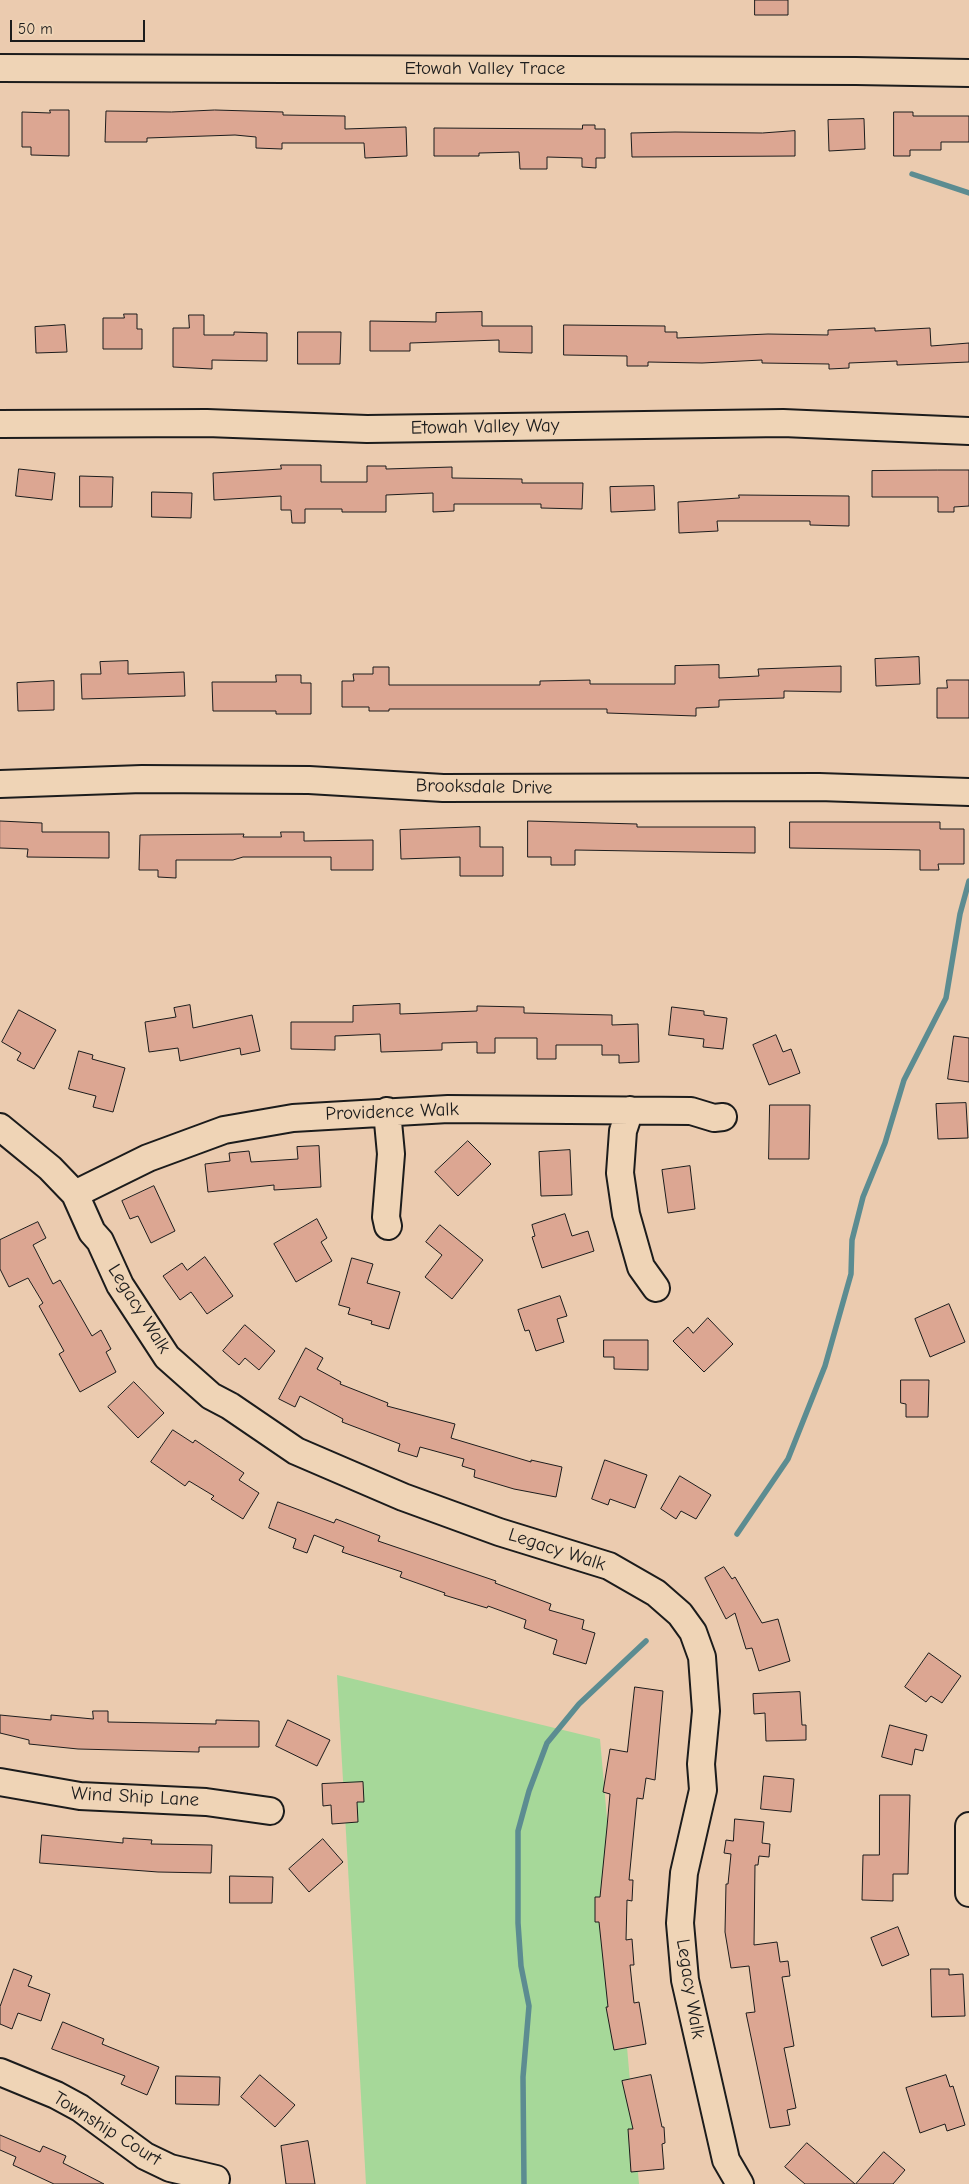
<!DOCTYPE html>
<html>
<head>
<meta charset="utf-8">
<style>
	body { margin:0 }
	#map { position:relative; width:969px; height:2184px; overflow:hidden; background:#ebcbaf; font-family:"Comic Neue",sans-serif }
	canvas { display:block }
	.scale { position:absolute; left:10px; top:20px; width:135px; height:22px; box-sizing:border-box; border:2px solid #1c1c1c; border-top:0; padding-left:6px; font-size:15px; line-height:18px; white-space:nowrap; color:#1c1c1c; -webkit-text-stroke:4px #efd4b6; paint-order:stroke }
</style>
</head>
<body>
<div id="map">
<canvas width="969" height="2184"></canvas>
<div class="scale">50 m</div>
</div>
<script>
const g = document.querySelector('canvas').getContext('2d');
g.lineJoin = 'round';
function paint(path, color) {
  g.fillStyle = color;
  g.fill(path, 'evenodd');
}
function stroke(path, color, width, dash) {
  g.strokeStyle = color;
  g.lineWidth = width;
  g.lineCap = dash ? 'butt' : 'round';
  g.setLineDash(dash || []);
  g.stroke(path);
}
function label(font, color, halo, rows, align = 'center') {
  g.font = font + ' "Comic Neue",sans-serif';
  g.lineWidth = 4;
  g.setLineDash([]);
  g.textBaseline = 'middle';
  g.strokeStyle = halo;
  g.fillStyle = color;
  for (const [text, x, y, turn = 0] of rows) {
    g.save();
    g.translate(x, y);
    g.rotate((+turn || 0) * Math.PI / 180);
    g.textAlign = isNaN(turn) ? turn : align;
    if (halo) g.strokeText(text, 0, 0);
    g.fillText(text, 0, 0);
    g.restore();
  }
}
const green = new Path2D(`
	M 337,1675 L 600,1739 L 639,2184 L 366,2184 Z`);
const stream = new Path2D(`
	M 912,174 L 969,193
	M 737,1534 L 788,1459 L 825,1366 L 851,1274 L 852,1240 L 863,1197 L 885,1143 L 904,1080 L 946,998 L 960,914 L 969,881
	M 524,2184 L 523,2077 L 529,2006 L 521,1966 L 518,1923 L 518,1831 L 529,1791 L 547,1743 L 579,1704 L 646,1641`);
const building = new Path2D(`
	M 755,0 L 788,0 L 788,15 L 755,15 Z
	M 50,110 L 69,110 L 69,156 L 31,155 L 31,147 L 22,147 L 22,112 L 50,113 Z
	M 215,110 L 283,112 L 283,115 L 345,116 L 345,129 L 406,127 L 407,156 L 365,158 L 364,143 L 282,143 L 282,149 L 256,148 L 256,137 L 235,135 L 147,138 L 147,142 L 105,142 L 106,111 L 171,112 Z
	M 894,112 L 913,112 L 913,116 L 969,116 L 969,142 L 941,142 L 941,150 L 910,150 L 910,156 L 894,156 Z
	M 864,119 L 865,149 L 829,151 L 828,120 Z
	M 583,125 L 595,125 L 595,129 L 605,129 L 605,158 L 596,158 L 596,168 L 582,167 L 582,158 L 547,157 L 547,169 L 520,169 L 519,152 L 479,153 L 479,156 L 434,156 L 434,128 L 582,129 Z
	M 795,131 L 795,156 L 632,157 L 631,133 L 675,132 L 762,133 Z
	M 482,312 L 482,326 L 532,326 L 532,353 L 499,352 L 499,340 L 410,343 L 410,351 L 370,351 L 370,321 L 436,322 L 436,313 Z
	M 124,314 L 137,314 L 137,329 L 142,329 L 142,349 L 103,349 L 103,318 L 124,318 Z
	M 189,315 L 204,315 L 204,335 L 234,335 L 234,332 L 267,333 L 267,361 L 212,360 L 212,369 L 173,367 L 173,328 L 189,328 Z
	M 65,325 L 67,352 L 36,353 L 35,327 Z
	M 564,325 L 665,326 L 665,332 L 677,332 L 677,338 L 768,334 L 828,335 L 828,330 L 875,328 L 875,331 L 930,328 L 931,346 L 969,343 L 969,362 L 897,365 L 897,361 L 849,363 L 849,368 L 829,369 L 829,364 L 762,363 L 762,360 L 702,363 L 648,362 L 648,366 L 627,366 L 627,356 L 564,355 Z
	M 298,332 L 341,332 L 340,364 L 298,364 Z
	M 281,465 L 321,465 L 321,482 L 367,482 L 367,466 L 386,466 L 386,469 L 452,467 L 452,478 L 522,479 L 522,483 L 583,483 L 582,509 L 541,508 L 541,504 L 454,504 L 454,511 L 433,512 L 433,493 L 386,495 L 386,512 L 342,512 L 342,509 L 305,509 L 305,523 L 292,523 L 291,510 L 281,510 L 281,496 L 214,500 L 213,473 L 281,469 Z
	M 19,469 L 55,473 L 52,500 L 16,496 Z
	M 938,470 L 969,470 L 969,506 L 954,507 L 954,512 L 938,512 L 938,497 L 872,497 L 872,471 Z
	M 80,476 L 113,477 L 112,507 L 80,507 Z
	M 654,486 L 655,510 L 611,512 L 610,487 Z
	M 152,492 L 192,493 L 191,518 L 152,517 Z
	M 739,495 L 849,496 L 849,526 L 810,525 L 810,521 L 717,521 L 718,531 L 679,533 L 678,502 L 739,498 Z
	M 919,657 L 920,684 L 876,686 L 875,659 Z
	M 128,661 L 128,674 L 184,672 L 185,696 L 82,699 L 81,674 L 101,674 L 100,662 Z
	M 719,665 L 719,678 L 759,676 L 758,669 L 841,666 L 841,692 L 784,691 L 784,698 L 719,700 L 719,707 L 696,708 L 696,716 L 607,713 L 607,709 L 389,709 L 389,711 L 369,711 L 369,707 L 342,707 L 342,681 L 354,681 L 353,674 L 373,674 L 373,667 L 389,667 L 389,685 L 540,685 L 540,681 L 590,680 L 590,684 L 675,684 L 675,666 Z
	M 276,675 L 301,675 L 301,683 L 311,683 L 311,714 L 276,714 L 276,711 L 213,711 L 212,682 L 276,682 Z
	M 947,680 L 969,680 L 969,718 L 937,718 L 937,688 L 947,688 Z
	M 54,681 L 54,710 L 18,711 L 17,683 Z
	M 0,821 L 42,823 L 42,832 L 109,832 L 109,858 L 27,857 L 28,849 L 0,848 Z
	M 528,821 L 637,824 L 637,827 L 755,827 L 755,853 L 575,850 L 575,865 L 551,865 L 551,857 L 528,857 Z
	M 790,822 L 940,822 L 940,829 L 964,829 L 964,864 L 938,864 L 939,870 L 920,870 L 920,850 L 790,848 Z
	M 480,827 L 480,847 L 503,847 L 503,876 L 460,876 L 460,857 L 401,859 L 400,830 Z
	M 281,832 L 304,832 L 304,841 L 373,840 L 373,870 L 331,870 L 331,857 L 243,857 L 233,860 L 176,860 L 176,878 L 158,877 L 158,870 L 139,870 L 140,835 L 244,834 L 243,837 L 281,837 Z
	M 400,1004 L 400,1014 L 477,1011 L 477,1006 L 524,1007 L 524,1013 L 612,1015 L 612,1025 L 638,1024 L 639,1062 L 619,1063 L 619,1055 L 602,1055 L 602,1045 L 556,1045 L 556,1059 L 537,1059 L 537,1038 L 495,1038 L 495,1053 L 477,1053 L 477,1042 L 442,1043 L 442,1050 L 381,1052 L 380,1034 L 335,1036 L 335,1050 L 291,1049 L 291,1022 L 353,1022 L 353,1006 Z
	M 190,1005 L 193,1028 L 252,1015 L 260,1051 L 241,1055 L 240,1048 L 180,1061 L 178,1048 L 149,1052 L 145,1022 L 176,1017 L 174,1008 Z
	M 672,1007 L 704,1011 L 704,1015 L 727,1018 L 723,1049 L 703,1047 L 704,1039 L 669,1035 Z
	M 19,1010 L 56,1030 L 34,1069 L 17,1060 L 21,1053 L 2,1042 Z
	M 776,1035 L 783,1052 L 791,1049 L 800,1073 L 769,1085 L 753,1045 Z
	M 954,1036 L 969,1038 L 969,1082 L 948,1079 Z
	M 79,1051 L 93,1055 L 92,1059 L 125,1068 L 113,1112 L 93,1107 L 96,1096 L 69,1089 Z
	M 966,1103 L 968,1138 L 938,1139 L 936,1104 Z
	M 770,1105 L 810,1105 L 809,1159 L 769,1159 Z
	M 468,1141 L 491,1164 L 458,1196 L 435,1172 Z
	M 319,1146 L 321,1187 L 274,1190 L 274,1185 L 208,1192 L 205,1164 L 230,1161 L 229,1153 L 249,1151 L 251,1162 L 298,1159 L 297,1147 Z
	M 570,1150 L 572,1195 L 541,1196 L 539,1152 Z
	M 690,1166 L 695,1209 L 668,1213 L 662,1170 Z
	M 154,1186 L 175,1231 L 151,1243 L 138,1216 L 130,1219 L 122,1201 Z
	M 565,1214 L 572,1236 L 588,1231 L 594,1251 L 542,1268 L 532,1237 L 535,1236 L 532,1225 Z
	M 317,1219 L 327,1238 L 321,1242 L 332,1261 L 296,1282 L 274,1244 Z
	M 38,1222 L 46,1238 L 33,1245 L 53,1284 L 60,1280 L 92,1336 L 101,1330 L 111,1349 L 106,1352 L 116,1372 L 80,1392 L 59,1354 L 64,1351 L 39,1306 L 43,1303 L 28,1278 L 9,1287 L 0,1269 L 0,1240 Z
	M 440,1225 L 483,1260 L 452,1299 L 425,1277 L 442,1255 L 426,1242 Z
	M 205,1257 L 233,1296 L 207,1314 L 191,1292 L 180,1300 L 163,1276 L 182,1263 L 187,1270 Z
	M 352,1258 L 373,1264 L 367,1283 L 400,1292 L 389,1329 L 371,1324 L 372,1321 L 348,1314 L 350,1308 L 339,1305 Z
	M 560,1296 L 567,1316 L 557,1319 L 564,1342 L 536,1351 L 529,1330 L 525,1331 L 518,1310 Z
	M 949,1304 L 965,1342 L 930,1357 L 915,1319 Z
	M 708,1318 L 733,1344 L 704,1372 L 673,1341 L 688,1327 L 693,1333 Z
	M 245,1325 L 275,1351 L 259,1370 L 245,1358 L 239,1365 L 223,1351 Z
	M 604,1340 L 648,1340 L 648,1370 L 614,1369 L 614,1357 L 604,1357 Z
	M 306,1348 L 323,1358 L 317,1369 L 341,1382 L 340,1384 L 388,1403 L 387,1406 L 455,1424 L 451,1438 L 531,1462 L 531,1460 L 562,1467 L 556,1497 L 514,1489 L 474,1477 L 475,1470 L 462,1466 L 464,1459 L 420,1447 L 417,1457 L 398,1451 L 400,1444 L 342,1422 L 343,1419 L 300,1396 L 295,1407 L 279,1399 Z
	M 901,1380 L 929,1380 L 928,1417 L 906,1417 L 906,1404 L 901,1403 Z
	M 134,1382 L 164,1413 L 138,1438 L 108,1407 Z
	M 173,1430 L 193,1443 L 195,1440 L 244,1473 L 239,1480 L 259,1493 L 243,1519 L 211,1499 L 214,1496 L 189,1481 L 185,1486 L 151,1462 Z
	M 605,1460 L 647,1475 L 635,1508 L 610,1499 L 608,1505 L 592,1499 Z
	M 680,1476 L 711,1495 L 696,1519 L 681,1511 L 676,1519 L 661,1509 Z
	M 278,1502 L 334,1523 L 336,1519 L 380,1536 L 378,1541 L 496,1581 L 495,1583 L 551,1604 L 549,1610 L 584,1620 L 582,1629 L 595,1633 L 586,1664 L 553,1654 L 557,1640 L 524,1628 L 526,1620 L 488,1606 L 487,1608 L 444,1595 L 445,1593 L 400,1577 L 402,1572 L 342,1552 L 344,1547 L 314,1535 L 307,1553 L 293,1548 L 296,1539 L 269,1528 Z
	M 724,1567 L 732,1579 L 735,1577 L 762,1623 L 778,1619 L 790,1661 L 759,1671 L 752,1648 L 746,1649 L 735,1613 L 726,1619 L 705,1578 Z
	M 929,1653 L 961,1676 L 942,1703 L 931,1696 L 926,1702 L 905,1687 Z
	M 635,1687 L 663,1691 L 655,1780 L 646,1778 L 643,1799 L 637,1798 L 629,1880 L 633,1880 L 632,1901 L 627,1900 L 626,1940 L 632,1939 L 634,1965 L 630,1965 L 634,2003 L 639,2002 L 646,2044 L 614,2050 L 606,2007 L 608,2007 L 599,1922 L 595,1922 L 595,1897 L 600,1897 L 607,1827 L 610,1794 L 603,1792 L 610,1749 L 627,1752 Z
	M 800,1692 L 802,1725 L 806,1725 L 806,1740 L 766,1741 L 765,1713 L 754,1714 L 753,1694 Z
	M 93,1711 L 108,1711 L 108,1722 L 216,1724 L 216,1720 L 259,1721 L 259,1747 L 199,1747 L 199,1752 L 78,1749 L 29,1744 L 29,1740 L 0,1733 L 0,1715 L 51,1720 L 51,1715 L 93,1719 Z
	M 288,1720 L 330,1740 L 317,1766 L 276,1746 Z
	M 890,1725 L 927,1735 L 923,1751 L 915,1749 L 912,1765 L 882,1757 Z
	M 764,1776 L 794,1779 L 791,1812 L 761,1809 Z
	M 363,1782 L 364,1802 L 357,1802 L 358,1822 L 332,1824 L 331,1805 L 323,1806 L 322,1784 Z
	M 880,1795 L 910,1795 L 908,1874 L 893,1874 L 893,1901 L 862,1900 L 863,1855 L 879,1855 Z
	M 735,1819 L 764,1822 L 762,1843 L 770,1844 L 769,1857 L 759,1856 L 758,1865 L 755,1865 L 754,1945 L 777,1942 L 780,1962 L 788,1961 L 790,1976 L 782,1977 L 794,2046 L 784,2048 L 796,2108 L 787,2110 L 790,2125 L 770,2128 L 746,2013 L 755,2012 L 749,1966 L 731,1968 L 725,1932 L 726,1884 L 728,1884 L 731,1854 L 724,1853 L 726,1840 L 733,1841 Z
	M 42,1835 L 123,1843 L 123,1838 L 152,1840 L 151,1844 L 212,1845 L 211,1873 L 158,1872 L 40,1863 Z
	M 323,1839 L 343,1862 L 309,1892 L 289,1869 Z
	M 230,1876 L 273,1877 L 272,1903 L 230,1903 Z
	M 898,1927 L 909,1955 L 882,1966 L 871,1938 Z
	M 14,1969 L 32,1976 L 28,1986 L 50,1994 L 41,2021 L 18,2013 L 12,2029 L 0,2024 L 0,2007 Z
	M 931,1969 L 949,1969 L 949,1975 L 963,1974 L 965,2016 L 932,2017 Z
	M 63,2022 L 104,2039 L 102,2044 L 159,2067 L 147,2095 L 121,2084 L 125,2076 L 52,2049 Z
	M 260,2075 L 295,2105 L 275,2127 L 241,2097 Z
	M 651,2075 L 662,2127 L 664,2127 L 665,2143 L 662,2144 L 664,2169 L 631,2172 L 628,2129 L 633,2129 L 622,2081 Z
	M 946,2075 L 950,2087 L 953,2086 L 965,2125 L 947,2131 L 945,2124 L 920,2133 L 906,2088 Z
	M 176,2076 L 220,2077 L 219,2105 L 176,2104 Z
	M 0,2135 L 40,2152 L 43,2146 L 66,2156 L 63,2163 L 104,2184 L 54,2184 L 13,2165 L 16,2157 L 0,2150 Z
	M 308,2141 L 315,2184 L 286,2184 L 281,2146 Z
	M 807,2143 L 855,2184 L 805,2184 L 785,2167 Z
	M 884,2152 L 905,2170 L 893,2184 L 856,2184 Z`);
const minor = new Path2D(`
	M 0,68 L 856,71 L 969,73
	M 0,424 L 207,423 L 367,429 L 783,423 L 969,431
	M 0,784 L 142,779 L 309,780 L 443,788 L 819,787 L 969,792
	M 630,1110 L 623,1131 L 620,1173 L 626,1214 L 641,1267 L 656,1288
	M 387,1111 L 391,1154 L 386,1217 L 388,1226
	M 0,1127 L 50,1168 L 75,1194 L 92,1232 L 100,1241 L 120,1285 L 167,1357 L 211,1396 L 230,1406 L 296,1451 L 403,1497 L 499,1532 L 609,1566 L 656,1593 L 680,1614 L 693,1632 L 702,1657 L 706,1711 L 701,1764 L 703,1790 L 684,1873 L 680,1923 L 685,1980 L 726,2160 L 740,2184
	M 75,1194 L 148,1158 L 224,1130 L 293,1118 L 448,1109 L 691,1111 L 714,1118 L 723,1117
	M 0,1782 L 80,1796 L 206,1802 L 270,1811
	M 969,1826 L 969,1893
	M 0,2072 L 56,2095 L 80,2108 L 145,2156 L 170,2168 L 216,2179`);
const streetNames = [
	["Etowah Valley Trace",485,69],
	["Etowah Valley Way",485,427,-1],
	["Brooksdale Drive",484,787,1],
	["Providence Walk",392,1112,-2],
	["Legacy Walk",139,1309,58],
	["Legacy Walk",557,1550,18],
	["Wind Ship Lane",135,1797,3],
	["Legacy Walk",690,1989,81],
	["Township Court",107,2129,32]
];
paint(green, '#a6d899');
stroke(stream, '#5c8c91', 5.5);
paint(building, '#dca692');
stroke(building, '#1c1c1c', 1);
stroke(minor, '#1c1c1c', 30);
stroke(minor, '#efd4b6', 26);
label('19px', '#1c1c1c', '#efd4b6', streetNames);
</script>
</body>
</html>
